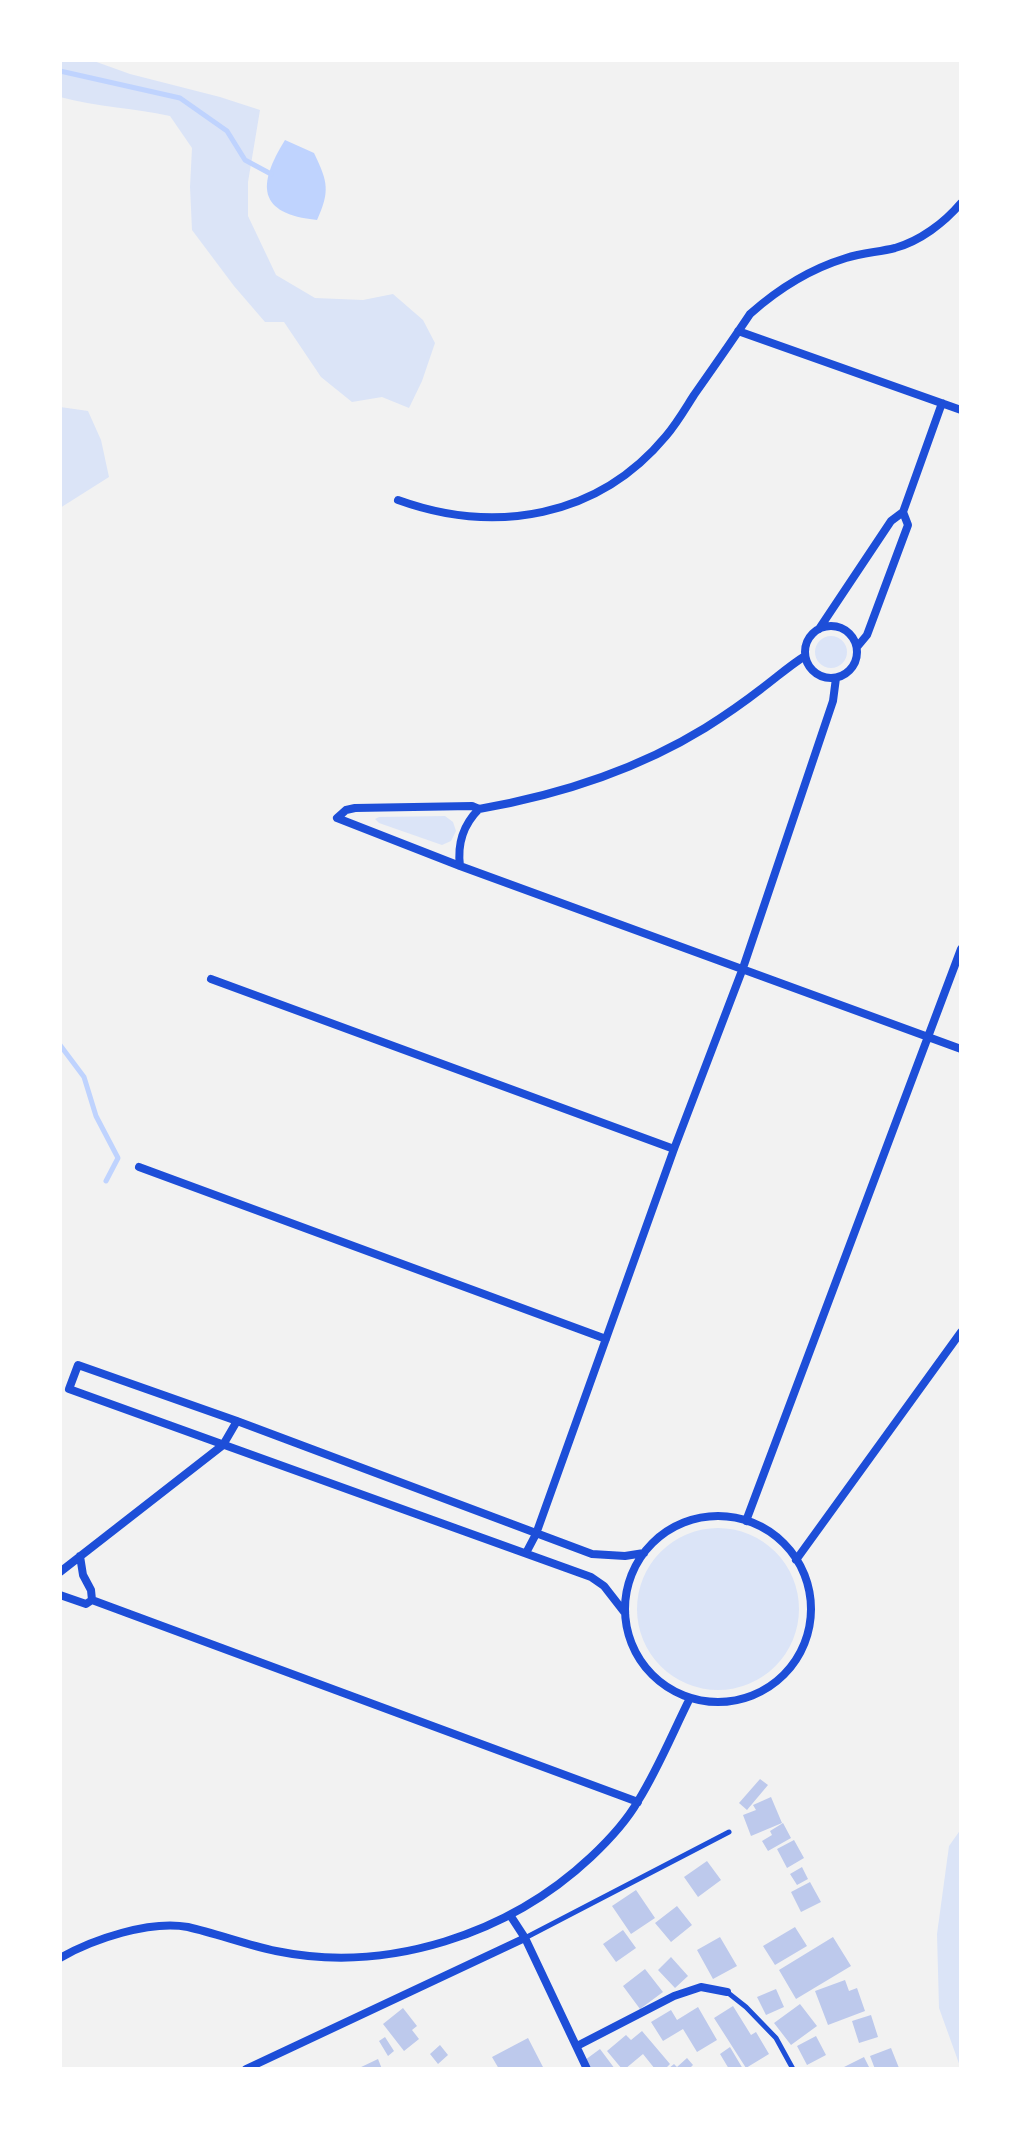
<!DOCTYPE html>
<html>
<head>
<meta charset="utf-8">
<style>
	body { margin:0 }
	#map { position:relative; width:1021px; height:2129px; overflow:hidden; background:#f2f2f2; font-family:Helvetica,sans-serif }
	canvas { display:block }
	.frame { position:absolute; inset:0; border:62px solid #fff; pointer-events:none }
</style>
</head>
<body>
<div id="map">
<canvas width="1021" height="2129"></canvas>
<div class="frame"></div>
</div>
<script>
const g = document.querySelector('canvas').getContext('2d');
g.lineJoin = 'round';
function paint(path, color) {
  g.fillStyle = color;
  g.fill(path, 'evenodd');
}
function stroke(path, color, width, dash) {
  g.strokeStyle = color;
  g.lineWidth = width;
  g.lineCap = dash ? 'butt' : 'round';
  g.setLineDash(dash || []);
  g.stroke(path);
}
const green = new Path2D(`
	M 60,60 L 91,60 L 130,74 L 220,97 L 260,110 L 248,182 L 248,216 L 276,275 L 315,298 L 363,300 L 393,294 L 423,320 L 435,343 L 422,381 L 409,408 L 382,397 L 352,402 L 321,377 L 284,322 L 265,322 L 234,286 L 192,230 L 190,187 L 192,148 L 170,116 C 133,108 96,107 60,97 Z
	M 60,407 L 88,411 L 101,440 L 109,477 L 60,508 Z
	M815 652a16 16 0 1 1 32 0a16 16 0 1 1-32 0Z
	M 445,816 L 453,822 L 456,831 L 451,841 L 442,845 L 379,823 L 375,819 L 379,817 Z
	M637 1609a81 81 0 1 1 162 0a81 81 0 1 1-162 0Z
	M 961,1829 L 961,2069 L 939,2008 L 937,1934 L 949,1846 Z`);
const water = new Path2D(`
	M 285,140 L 314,153 C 328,182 330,191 317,220 C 257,214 257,185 285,140 Z`);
const stream = new Path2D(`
	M 60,71 L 180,98 L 227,131 L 245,160 L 271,174
	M 60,1045 L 84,1077 L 96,1116 L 118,1158 L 106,1181`);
const building = new Path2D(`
	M 760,1779 L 768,1785 L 747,1810 L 739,1803 Z
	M 771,1797 L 782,1823 L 751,1836 L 743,1815 L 756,1810 L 753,1805 Z
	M 783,1823 L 791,1838 L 768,1851 L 762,1841 L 772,1835 L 770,1831 Z
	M 794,1840 L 804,1858 L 787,1868 L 777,1849 Z
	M 707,1861 L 721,1880 L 698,1897 L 684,1877 Z
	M 802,1867 L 808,1879 L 797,1885 L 790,1874 Z
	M 810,1882 L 821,1902 L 801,1912 L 791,1892 Z
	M 636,1890 L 655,1918 L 631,1934 L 612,1906 Z
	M 677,1906 L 692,1925 L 671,1942 L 655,1923 Z
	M 795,1927 L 807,1946 L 775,1965 L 763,1946 Z
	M 623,1930 L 636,1948 L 616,1962 L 603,1944 Z
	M 720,1937 L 737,1966 L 713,1979 L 697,1950 Z
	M 833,1937 L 851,1966 L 796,1999 L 779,1970 Z
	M 671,1957 L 688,1976 L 675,1988 L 658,1970 Z
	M 645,1969 L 663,1992 L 640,2009 L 623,1986 Z
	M 845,1980 L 849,1991 L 857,1988 L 865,2011 L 828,2025 L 815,1991 Z
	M 776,1989 L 784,2007 L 766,2015 L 757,1997 Z
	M 800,2004 L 817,2026 L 791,2045 L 774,2023 Z
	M 733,2006 L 751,2035 L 756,2032 L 769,2054 L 746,2068 L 714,2018 Z
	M 698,2007 L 717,2040 L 697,2052 L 683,2029 L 663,2041 L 651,2022 L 671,2010 L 677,2020 Z
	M 403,2008 L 417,2026 L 412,2030 L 419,2039 L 404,2051 L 383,2024 Z
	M 871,2015 L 878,2037 L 859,2043 L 852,2021 Z
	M 642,2031 L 670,2064 L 665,2069 L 655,2069 L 643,2054 L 625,2069 L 622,2069 L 607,2051 L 626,2035 L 631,2040 Z
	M 816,2036 L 826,2055 L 807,2065 L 797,2046 Z
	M 385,2037 L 394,2051 L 388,2056 L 379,2041 Z
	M 528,2038 L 544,2069 L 499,2069 L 492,2057 Z
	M 440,2045 L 448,2055 L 438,2064 L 430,2054 Z
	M 730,2047 L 743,2069 L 729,2069 L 720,2054 Z
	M 891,2048 L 899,2068 L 875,2069 L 870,2056 Z
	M 600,2049 L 615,2069 L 592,2069 L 585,2060 Z
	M 864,2057 L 870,2069 L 840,2069 Z
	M 687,2058 L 693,2065 L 689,2069 L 668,2069 L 674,2064 L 677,2067 Z
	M 378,2059 L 382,2069 L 357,2069 Z`);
const service = new Path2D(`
	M 525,1938 L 729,1832
	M 727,1992 L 746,2007 L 776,2038 L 793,2069`);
const minor = new Path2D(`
	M 738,331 L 961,410
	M 398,500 C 495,535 598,518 666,436 C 677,423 685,409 694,395 C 713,368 732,341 750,314 C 778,289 810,269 846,258 C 862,253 879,252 895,248 C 920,241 944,223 961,203
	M805 652a26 26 0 1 1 52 0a26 26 0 1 1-52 0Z
	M 819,629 L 891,521 L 903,512 L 942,403
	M 857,647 L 867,635 L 908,525 L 903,512
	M 805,656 C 789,666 776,678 761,689 C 743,703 724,716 705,728 C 635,771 559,795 479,809 L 472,806 L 355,808 L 346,810 L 337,818 L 460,866 L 961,1049
	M 460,866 C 457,843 463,825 479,809
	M 211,979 L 674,1149
	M 139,1167 L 606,1339
	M625 1609a93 93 0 1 1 186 0a93 93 0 1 1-186 0Z
	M 746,1521 L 961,949
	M 526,1553 L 536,1534 L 674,1149 L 743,968 L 833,701 L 836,678
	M 80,1556 L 83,1575 L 91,1590 L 92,1600
	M 796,1560 L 961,1332
	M 60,1572 L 223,1445 L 237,1421
	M 60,1595 L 86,1604 L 92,1600 L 638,1802
	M 625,1613 L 604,1586 L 591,1577 L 69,1389 L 78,1365 L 237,1421 L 592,1554 L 625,1556 L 644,1553
	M 510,1915 L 525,1938 L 587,2069
	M 60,1958 C 93,1939 150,1920 188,1927 C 218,1934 247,1945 276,1951 C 388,1974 509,1934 591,1857 C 608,1841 626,1822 638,1801 C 658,1769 673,1732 690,1698
	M 577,2046 L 674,1996 L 701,1987 L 727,1992
	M 246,2069 L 525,1938`);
paint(green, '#dbe4f7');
paint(water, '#bfd3fe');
stroke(stream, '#bfd3fe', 5);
paint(building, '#bdc9ec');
stroke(service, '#1d4ed8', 5);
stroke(minor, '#1d4ed8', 8);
</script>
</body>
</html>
